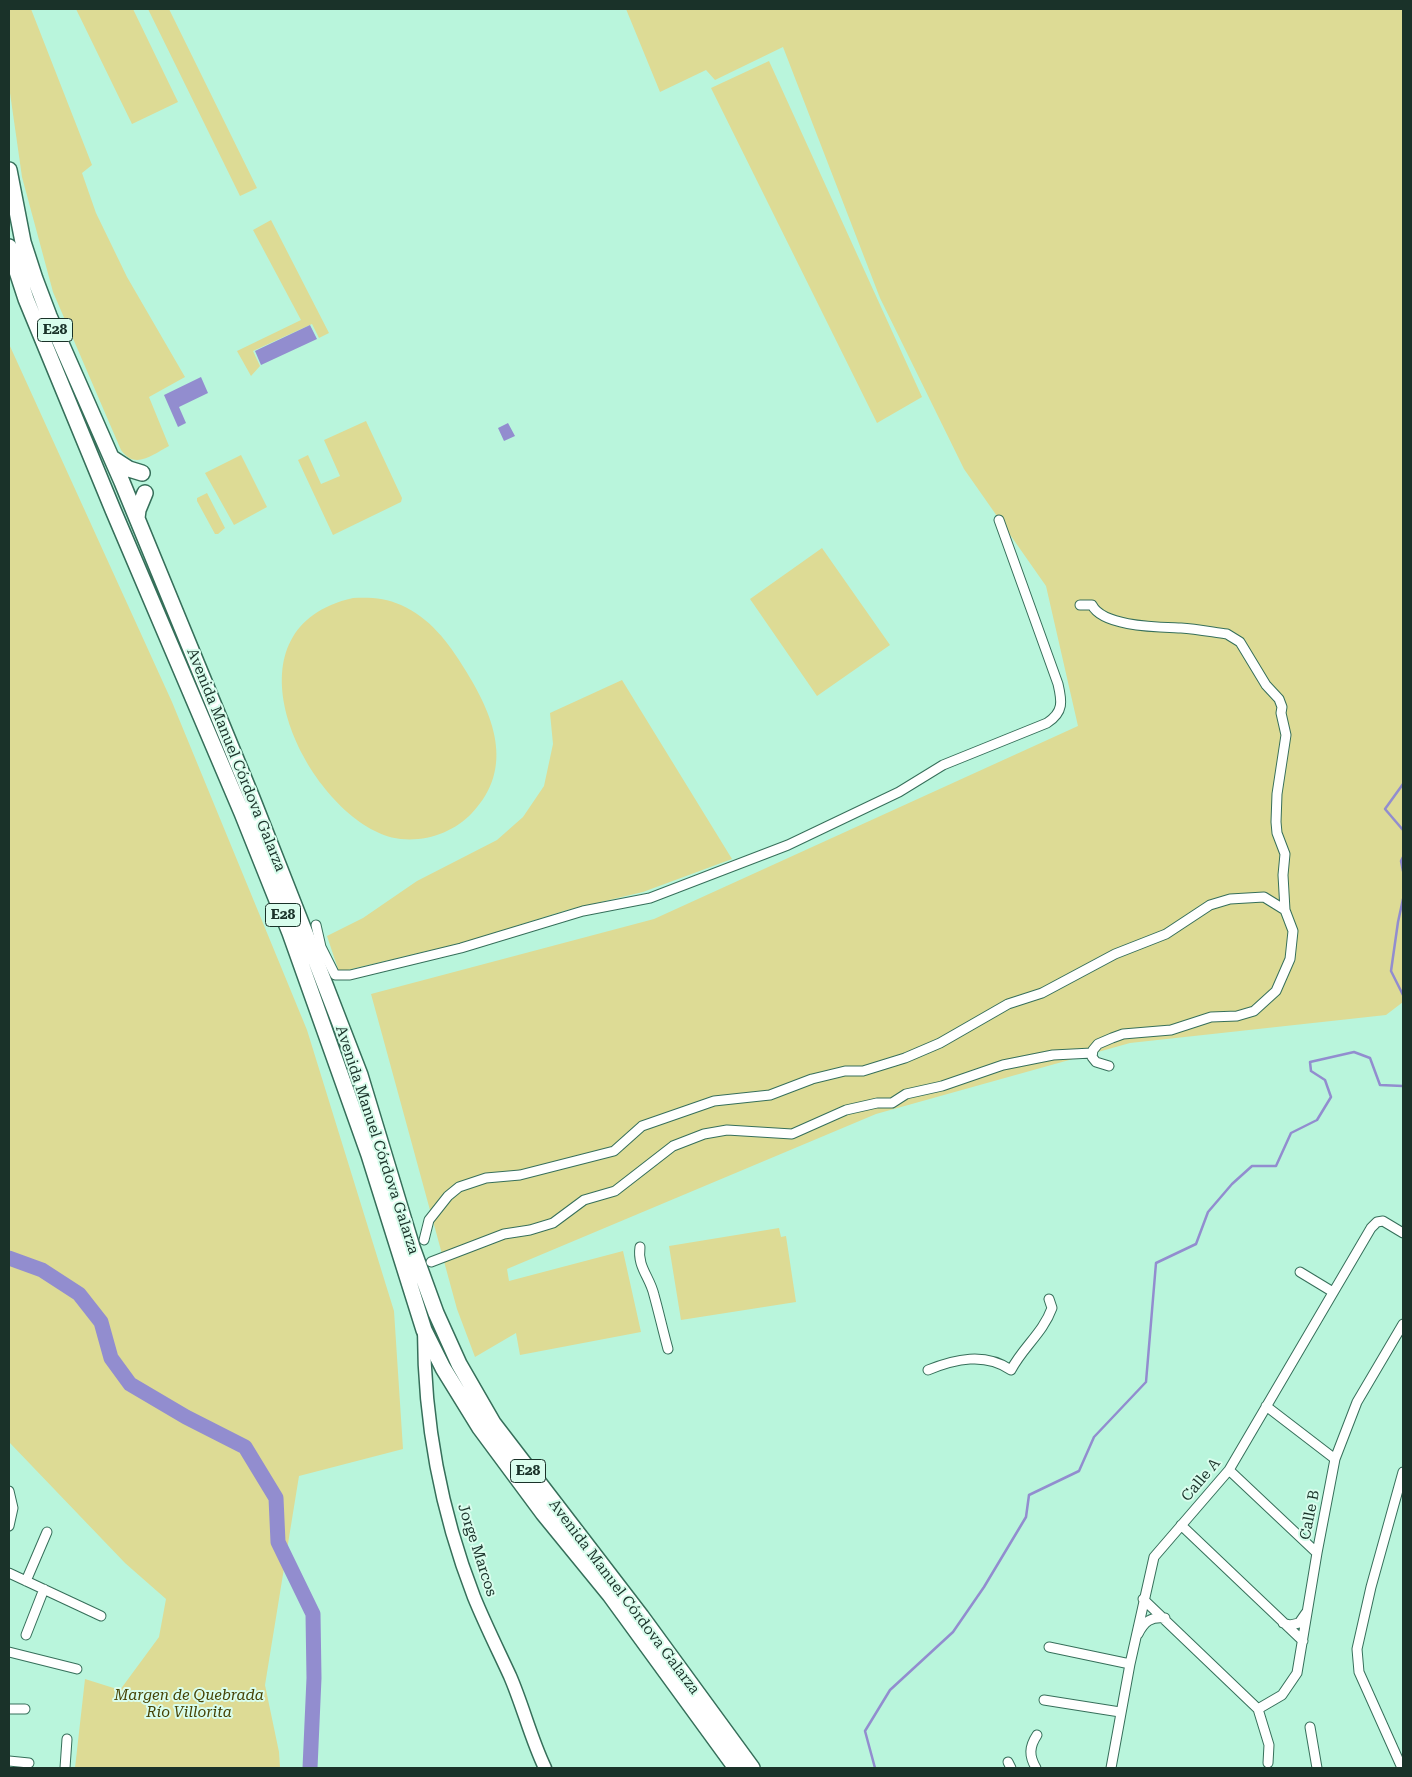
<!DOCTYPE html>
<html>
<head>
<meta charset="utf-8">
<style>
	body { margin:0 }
	#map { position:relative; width:1412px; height:1777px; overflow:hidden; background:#b9f5dc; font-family:"Roboto Serif",serif }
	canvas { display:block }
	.frame { position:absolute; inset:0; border:10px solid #1a3229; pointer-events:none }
</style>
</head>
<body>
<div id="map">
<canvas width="1412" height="1777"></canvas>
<div class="frame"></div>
</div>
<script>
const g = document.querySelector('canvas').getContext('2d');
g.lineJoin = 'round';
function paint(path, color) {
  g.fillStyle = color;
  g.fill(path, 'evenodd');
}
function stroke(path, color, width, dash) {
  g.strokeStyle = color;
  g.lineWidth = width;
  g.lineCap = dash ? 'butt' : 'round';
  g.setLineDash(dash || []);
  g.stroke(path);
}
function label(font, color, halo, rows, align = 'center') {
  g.font = font + ' "Roboto Serif",serif';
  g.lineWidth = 4;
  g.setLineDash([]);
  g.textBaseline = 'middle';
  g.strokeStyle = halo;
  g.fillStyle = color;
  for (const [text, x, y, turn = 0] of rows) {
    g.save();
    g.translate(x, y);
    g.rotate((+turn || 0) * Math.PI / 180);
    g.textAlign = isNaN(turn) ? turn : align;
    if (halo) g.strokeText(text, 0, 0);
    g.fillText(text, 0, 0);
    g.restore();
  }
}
const green = new Path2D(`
	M 9,9 L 31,9 L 92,165 L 82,173 L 96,213 L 127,277 L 185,377 L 149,397 L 169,446 C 152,455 135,470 121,450 L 53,292 L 22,177 L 9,86 Z
	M 76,9 L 133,9 L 178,102 L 132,124 Z
	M 148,9 L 169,9 L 257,188 L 240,196 Z
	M 626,9 L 1403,9 L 1403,1002 L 1386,1015 L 1130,1043 L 876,1114 L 507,1269 L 509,1281 L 623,1251 L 641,1332 L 520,1355 L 516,1333 L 475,1357 L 457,1309 L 371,994 L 654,919 L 1078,726 L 1046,586 L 964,469 L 880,298 L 783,47 L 715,80 L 706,70 L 660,92 Z
	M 769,61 L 922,397 L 877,423 L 711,88 Z
	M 271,220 L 329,333 L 319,338 L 312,324 L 253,351 L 260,366 L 251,376 L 237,351 L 301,320 L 253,230 Z
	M 9,344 L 172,702 L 307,1030 L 394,1311 L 403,1449 L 299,1476 L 265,1685 L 279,1752 L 280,1768 L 75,1768 L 85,1679 L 120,1690 L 159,1637 L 166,1599 L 125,1563 L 9,1442 Z
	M 366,421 L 402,498 L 401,502 L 333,535 L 298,460 L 308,455 L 321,484 L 340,476 L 324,440 Z
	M 241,455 L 267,507 L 234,525 L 205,473 Z
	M 207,493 L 225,528 L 218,534 L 215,534 L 197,501 L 197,498 Z
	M 822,548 L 890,645 L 817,696 L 750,599 Z
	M 353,598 C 369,597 386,598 401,605 C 429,617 449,643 464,668 C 493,714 516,767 472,813 C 449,838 406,848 375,831 C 295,790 224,627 353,598 Z
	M 622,680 L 732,859 L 643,892 L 567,910 L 465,942 L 339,972 L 327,936 L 363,918 L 417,881 L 497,840 L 523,817 L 544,786 L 553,744 L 550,713 Z
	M 779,1228 L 781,1237 L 786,1236 L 796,1302 L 681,1320 L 669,1246 Z`);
const water = new Path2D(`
	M 310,325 L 317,339 L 261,365 L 255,351 Z
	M 201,377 L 208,393 L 179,407 L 186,423 L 178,427 L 164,395 Z
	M 508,423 L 515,436 L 504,441 L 498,428 Z`);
const stream = new Path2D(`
	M 1403,784 L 1385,809 L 1403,830
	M 1403,857 L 1401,861 L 1403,871
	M 1403,899 L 1398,922 L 1391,971 L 1403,995
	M 875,1768 L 865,1731 L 890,1690 L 953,1632 L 984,1587 L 1026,1517 L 1029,1495 L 1079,1471 L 1094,1437 L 1146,1382 L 1156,1263 L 1196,1244 L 1208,1212 L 1232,1184 L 1252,1166 L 1276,1166 L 1291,1133 L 1317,1120 L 1331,1097 L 1325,1080 L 1311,1071 L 1310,1062 L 1354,1052 L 1370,1058 L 1380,1085 L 1403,1086`);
const river = new Path2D(`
	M 9,1258 L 42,1270 L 79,1294 L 101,1322 L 111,1358 L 130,1384 L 186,1417 L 245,1447 L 276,1498 L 278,1542 L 313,1614 L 314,1678 L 310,1768`);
const street = new Path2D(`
	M 1080,605 L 1092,605 C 1103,627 1159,627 1181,628 C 1196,629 1212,632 1227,634 L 1240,642 L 1266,685 L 1279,699 L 1282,707 L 1281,713 L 1286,735 L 1277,794 L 1276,822 L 1277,833 L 1285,854 L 1283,875 L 1285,910 L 1293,931 L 1290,959 L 1276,991 L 1254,1011 L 1237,1016 L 1211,1017 L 1171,1030 L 1123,1034 L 1112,1038 L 1098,1044 L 1093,1050 L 1092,1057 L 1096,1062 L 1109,1066
	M 316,925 L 321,947 L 335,975 L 350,975 L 461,948 L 583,911 L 650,898 L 788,845 L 899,792 L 943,765 L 1047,723 C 1064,712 1062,701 1058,684 L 999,520
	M 424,1240 L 429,1220 L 448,1196 L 459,1187 L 486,1178 L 520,1175 L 614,1151 L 642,1126 L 714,1101 L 770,1095 L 812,1079 L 845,1071 L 863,1071 L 905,1058 L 940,1043 L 1008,1004 L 1042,993 L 1115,954 L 1166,934 L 1210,905 L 1230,899 L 1264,897 L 1285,910
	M 640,1247 C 637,1267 650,1277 654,1295 C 659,1313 663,1331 668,1349
	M 431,1262 L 504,1234 L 530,1230 L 553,1223 L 584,1200 L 615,1191 L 673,1146 L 704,1134 L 727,1130 L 792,1134 L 846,1110 L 877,1103 L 892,1103 L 906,1094 L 942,1086 L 1003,1065 L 1053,1055 L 1092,1053
	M 1300,1272 L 1333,1292
	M 928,1370 C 955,1359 985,1352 1011,1370 C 1023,1347 1043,1333 1052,1308 L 1049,1299
	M 1266,1406 L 1335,1459
	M 1229,1470 L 1317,1553
	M 9,1491 L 13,1508 L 9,1526
	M 1181,1525 L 1303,1641
	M 9,1573 L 101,1616
	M 26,1581 L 47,1532
	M 1143,1599 L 1258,1709 L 1269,1745 L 1268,1763
	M 1283,1623 L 1290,1625 L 1299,1623 L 1306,1613
	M 1138,1634 C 1144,1622 1151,1616 1165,1618
	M 26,1635 L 44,1589
	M 1049,1647 L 1130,1664
	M 9,1652 L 77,1669
	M 1044,1700 L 1120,1712
	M 9,1709 L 25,1709
	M 1258,1709 L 1282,1695 L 1297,1673 L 1317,1553 L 1335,1459 L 1357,1402 L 1403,1324
	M 1310,1727 L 1317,1768
	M 9,1761 L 29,1763
	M 1008,1762 L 1011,1768
	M 65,1768 L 67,1739
	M 1036,1768 C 1029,1756 1029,1747 1037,1735
	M 1111,1768 L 1130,1664 L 1154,1557 L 1229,1470 L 1371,1228 L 1377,1222 L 1383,1221 L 1403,1233
	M 1402,1768 L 1359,1672 L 1357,1649 L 1371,1587 L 1403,1472`);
const secondary = new Path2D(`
	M 424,1330 C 424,1421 441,1512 474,1597 C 485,1624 498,1650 510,1676 C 523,1706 531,1739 545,1768`);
const primary = new Path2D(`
	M 9,170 L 23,242 L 35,279 L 49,316 L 122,482 L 252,798 L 307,938 L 360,1075 L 412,1247 L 436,1313 L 459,1364 L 493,1423 L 641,1616 L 752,1768
	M 9,247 L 26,299 L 113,510 L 242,813 L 290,933 L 369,1155 L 424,1330 L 443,1368 L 480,1428 L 543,1513 L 610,1595 L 736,1768
	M 112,458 L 129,469 L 142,473
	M 137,518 L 138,510 L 145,493`);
const shields = [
	[55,330,35],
	[283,915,35],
	[528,1471,35]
];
const shieldNames = [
	["E28",55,330],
	["E28",283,915],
	["E28",528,1471]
];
const streetNames = [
	["Avenida Manuel Córdova Galarza",236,760,68],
	["Avenida Manuel Córdova Galarza",377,1140,72],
	["Calle A",1201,1480,-50],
	["Calle B",1310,1515,-79],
	["Jorge Marcos",477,1550,72],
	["Avenida Manuel Córdova Galarza",624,1597,53]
];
const parkNames = [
	["Margen de Quebrada",189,1696],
	["Río Villorita",189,1713]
];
paint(green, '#dddb95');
paint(water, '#928dcf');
stroke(stream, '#928dcf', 2.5);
stroke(river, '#928dcf', 15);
stroke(street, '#366f5a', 11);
stroke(secondary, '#366f5a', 15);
stroke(primary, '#366f5a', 18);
stroke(street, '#fff', 9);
stroke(secondary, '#fff', 12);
stroke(primary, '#fff', 15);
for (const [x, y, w] of shields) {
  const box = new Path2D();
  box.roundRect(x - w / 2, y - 11.5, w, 23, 4);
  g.fillStyle = '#d9fded';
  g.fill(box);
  stroke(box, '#1a3229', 1);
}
label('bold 14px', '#1a3229', null, shieldNames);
label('15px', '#1a3229', '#d9fded', streetNames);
label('italic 15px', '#454204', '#d9fded', parkNames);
</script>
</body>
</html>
